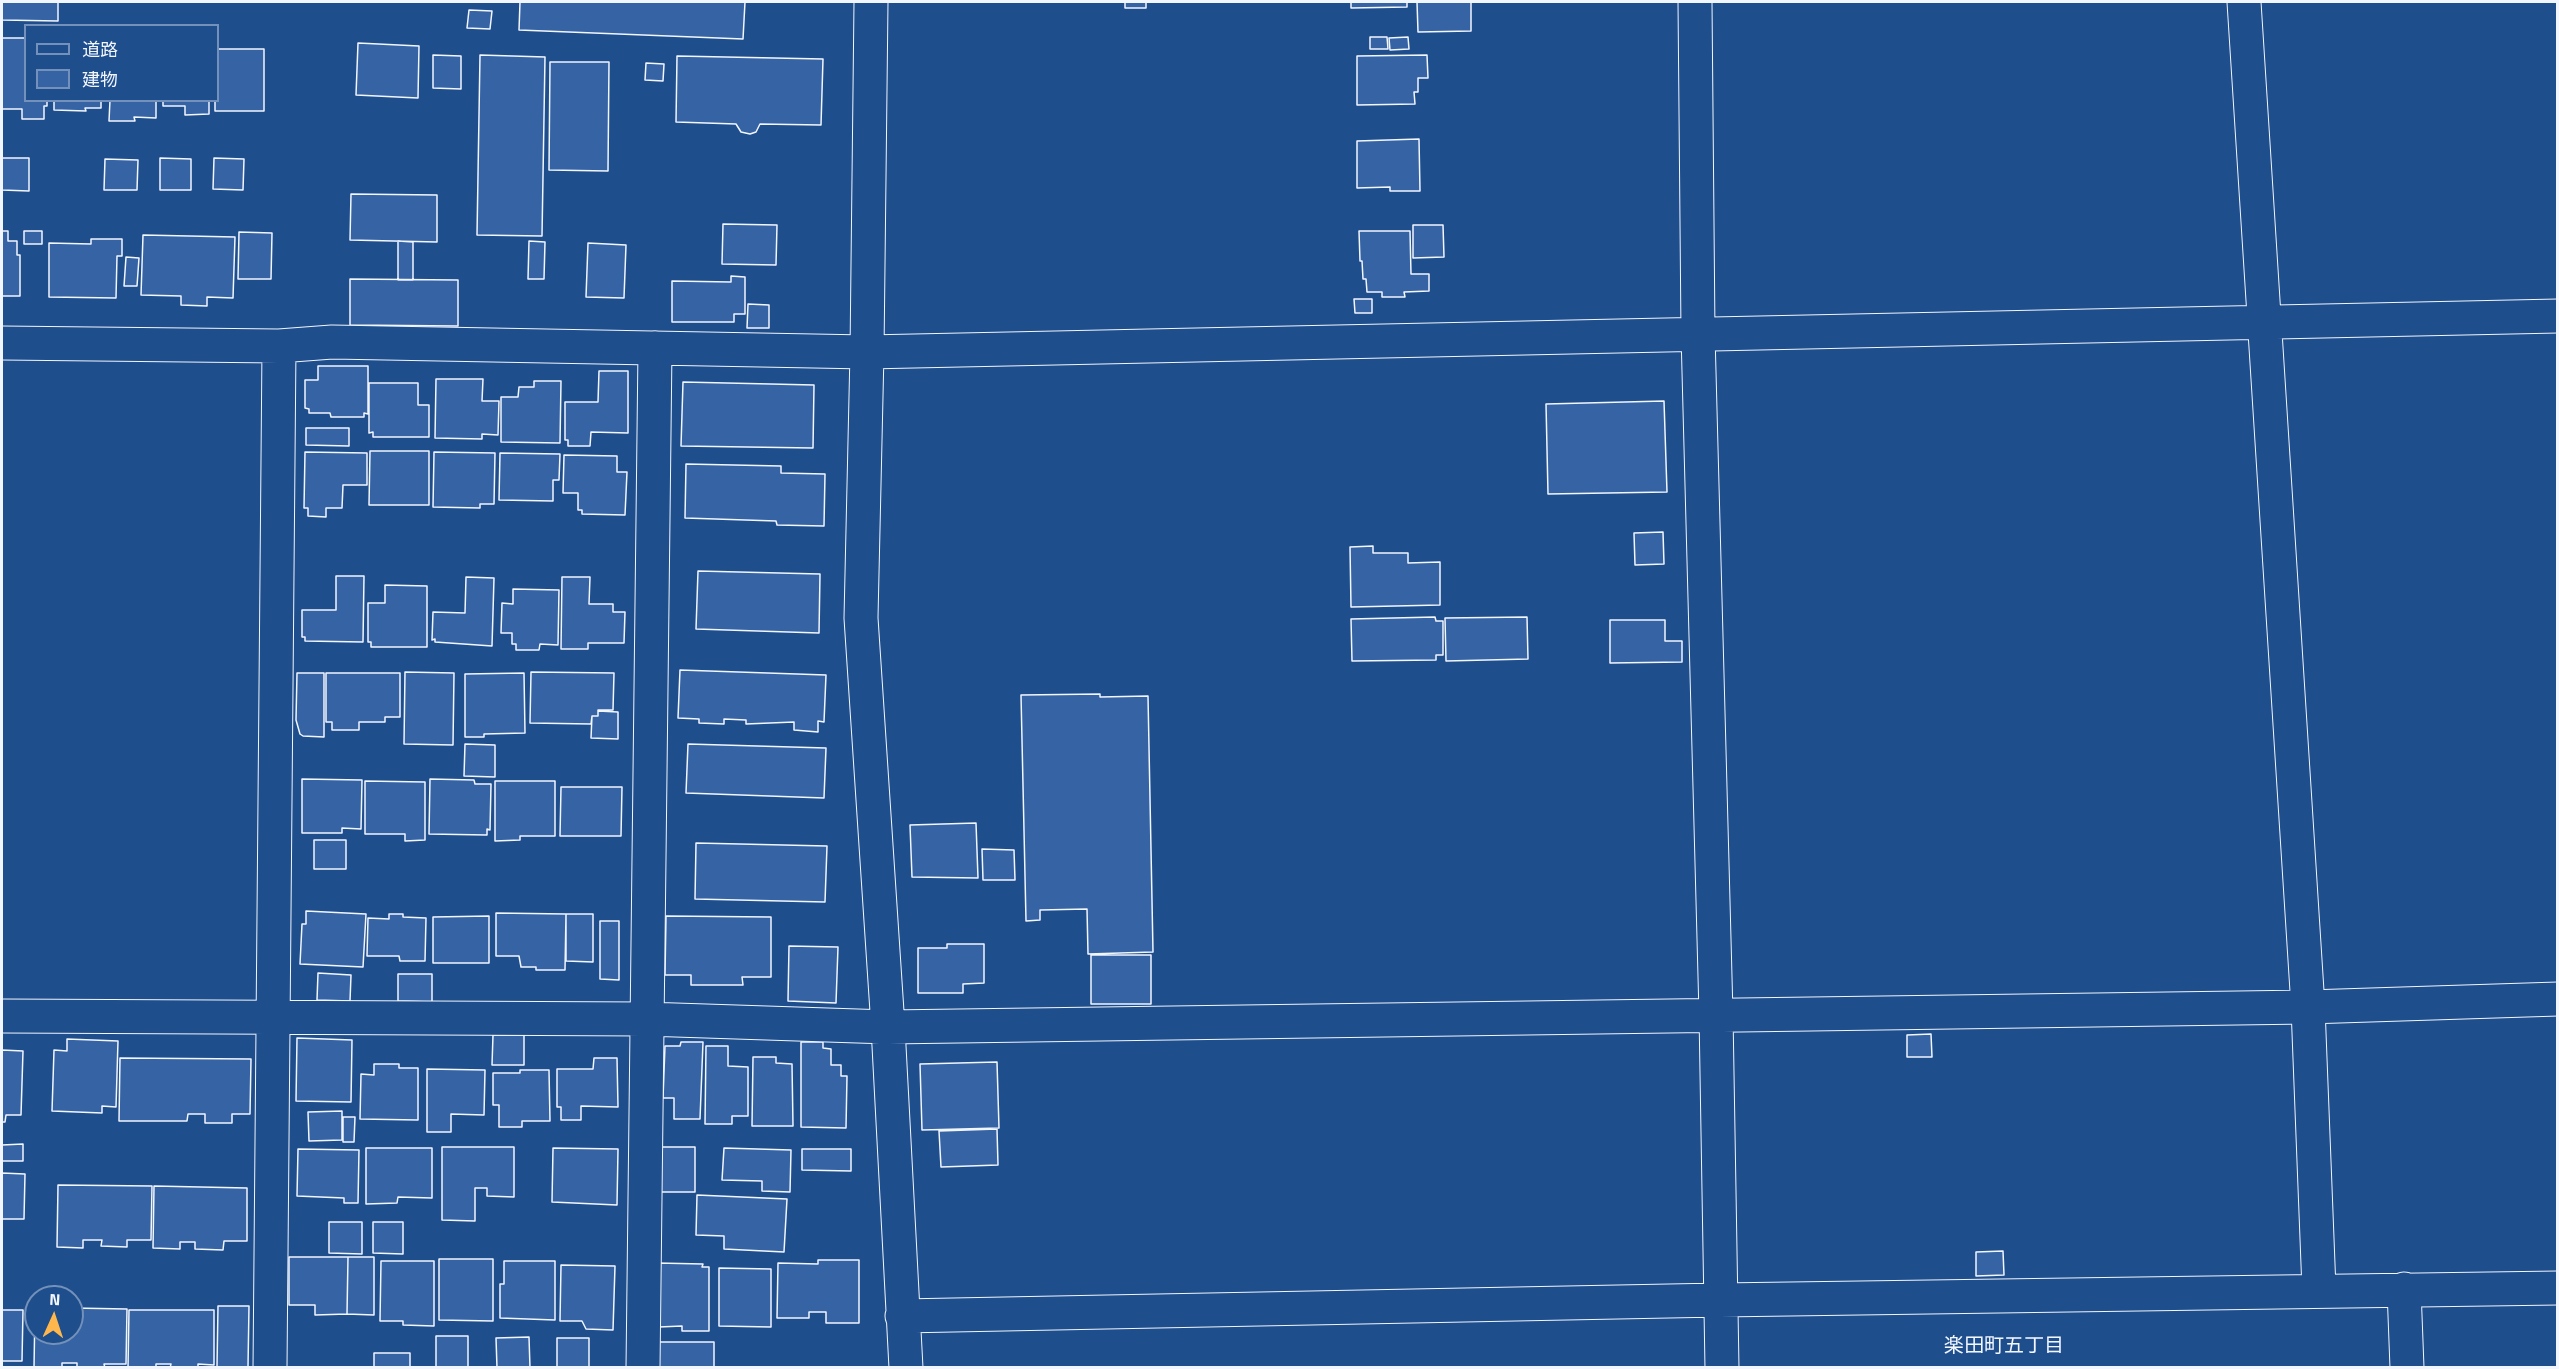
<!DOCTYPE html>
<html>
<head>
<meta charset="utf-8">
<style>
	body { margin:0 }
	#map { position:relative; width:2559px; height:1369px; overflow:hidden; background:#1f4e8c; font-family:"Titillium Web","Noto Sans JP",sans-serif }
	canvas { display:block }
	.frame { position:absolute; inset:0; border:3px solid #f2f6ff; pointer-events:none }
	.legend { position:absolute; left:24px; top:24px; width:195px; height:78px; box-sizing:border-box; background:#1f4e8c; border:2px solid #7391ba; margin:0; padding:8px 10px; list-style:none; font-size:18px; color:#f2f6ff }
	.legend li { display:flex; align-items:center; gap:12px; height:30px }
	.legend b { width:30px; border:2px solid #7391ba }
	.north { position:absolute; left:24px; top:1285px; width:60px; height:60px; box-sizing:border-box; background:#1f4e8c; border:2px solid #7391ba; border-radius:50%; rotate:3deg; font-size:16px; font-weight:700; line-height:24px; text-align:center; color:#f2f6ff }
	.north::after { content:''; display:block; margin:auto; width:21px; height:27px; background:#ffb74d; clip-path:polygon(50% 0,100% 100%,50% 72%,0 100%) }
</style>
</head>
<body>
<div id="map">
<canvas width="2559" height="1369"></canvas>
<div class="frame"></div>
<ul class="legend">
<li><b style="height:8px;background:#1f4e8c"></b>道路</li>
<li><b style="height:16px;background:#3563a3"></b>建物</li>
</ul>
<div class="north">N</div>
</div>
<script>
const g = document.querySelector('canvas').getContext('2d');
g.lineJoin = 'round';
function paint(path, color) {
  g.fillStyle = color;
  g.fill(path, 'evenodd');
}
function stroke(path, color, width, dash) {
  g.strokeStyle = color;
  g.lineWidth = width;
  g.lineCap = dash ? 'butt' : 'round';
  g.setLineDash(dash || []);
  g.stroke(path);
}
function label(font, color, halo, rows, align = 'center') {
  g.font = font + ' "Titillium Web","Noto Sans JP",sans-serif';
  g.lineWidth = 4.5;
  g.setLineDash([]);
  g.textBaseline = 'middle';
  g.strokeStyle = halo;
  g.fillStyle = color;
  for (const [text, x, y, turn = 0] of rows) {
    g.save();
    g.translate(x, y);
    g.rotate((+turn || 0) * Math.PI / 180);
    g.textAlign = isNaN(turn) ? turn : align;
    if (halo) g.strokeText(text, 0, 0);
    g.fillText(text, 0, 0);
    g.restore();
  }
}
const building = new Path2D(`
	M 2,2 L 58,2 L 58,21 L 2,20 Z
	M 520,2 L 745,2 L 743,39 L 519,30 Z
	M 1125,2 L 1146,2 L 1146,8 L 1125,8 Z
	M 1351,2 L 1407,2 L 1407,7 L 1351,8 Z
	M 1417,2 L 1471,2 L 1471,31 L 1418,32 Z
	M 469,10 L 492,11 L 490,29 L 467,28 Z
	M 1370,37 L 1387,37 L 1388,49 L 1370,49 Z
	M 1408,37 L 1409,49 L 1390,50 L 1389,38 Z
	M 2,38 L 26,38 L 26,100 L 47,100 L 47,106 L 44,106 L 44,119 L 22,119 L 22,109 L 2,109 Z
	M 358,43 L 419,46 L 418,98 L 356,95 Z
	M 218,49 L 264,49 L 264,111 L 215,111 L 215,100 L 218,100 Z
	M 433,55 L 461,56 L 461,89 L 433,88 Z
	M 480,55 L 545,57 L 542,236 L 477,235 Z
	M 1427,55 L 1428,78 L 1418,78 L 1418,92 L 1414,92 L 1415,104 L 1357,105 L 1357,56 Z
	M 677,56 L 823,59 L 821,125 L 760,124 L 756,132 L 750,134 L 741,132 L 736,124 L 676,122 Z
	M 550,62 L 609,62 L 608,171 L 549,170 Z
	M 646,63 L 664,64 L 663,81 L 645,80 Z
	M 54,100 L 101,100 L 101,108 L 85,108 L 86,111 L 54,110 Z
	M 110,100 L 156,100 L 156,118 L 134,117 L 135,121 L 109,121 Z
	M 163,100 L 209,100 L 209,114 L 185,115 L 185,106 L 163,106 Z
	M 1419,139 L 1420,191 L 1390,191 L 1390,187 L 1357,188 L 1357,141 Z
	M 2,158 L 29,158 L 29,191 L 2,190 Z
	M 160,158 L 191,159 L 191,190 L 160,190 Z
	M 214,158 L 244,159 L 243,190 L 213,189 Z
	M 105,159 L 138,160 L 137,190 L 104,190 Z
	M 351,194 L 437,195 L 437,242 L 350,240 Z
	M 723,224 L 777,225 L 776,265 L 722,264 Z
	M 1413,225 L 1443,225 L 1444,257 L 1413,258 Z
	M 2,231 L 8,231 L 8,241 L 17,241 L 17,255 L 20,255 L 20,296 L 2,296 Z
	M 24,231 L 42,231 L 42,244 L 24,244 Z
	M 1359,231 L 1410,231 L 1411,274 L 1429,274 L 1429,291 L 1404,292 L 1405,297 L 1382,297 L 1382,292 L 1367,292 L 1366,279 L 1363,279 L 1362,261 L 1360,261 Z
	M 239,232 L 272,233 L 271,279 L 238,279 Z
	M 143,235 L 235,237 L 233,298 L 207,297 L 207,306 L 181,305 L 181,296 L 141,295 Z
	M 91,239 L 122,239 L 122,256 L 117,256 L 116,298 L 49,297 L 49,243 L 91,244 Z
	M 398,241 L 413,242 L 413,280 L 398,280 Z
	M 529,241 L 545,242 L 544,279 L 528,279 Z
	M 588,243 L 626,245 L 624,298 L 586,297 Z
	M 126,257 L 139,258 L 137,286 L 124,286 Z
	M 731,276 L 745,277 L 745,314 L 734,314 L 734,322 L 672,322 L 672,281 L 731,282 Z
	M 350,279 L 458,280 L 458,326 L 350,325 Z
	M 1354,299 L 1372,299 L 1372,313 L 1355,313 Z
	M 748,304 L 769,305 L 769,328 L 747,328 Z
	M 318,366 L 368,366 L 368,414 L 364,413 L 364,417 L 331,417 L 330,413 L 309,413 L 309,409 L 305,408 L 305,380 L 318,380 Z
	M 599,371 L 628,371 L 628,433 L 591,432 L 590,446 L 568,446 L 568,440 L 565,440 L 565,402 L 598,402 Z
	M 436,379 L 483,379 L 482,401 L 499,401 L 498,435 L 482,434 L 482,439 L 435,438 Z
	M 534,381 L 561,381 L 560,443 L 501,442 L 501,397 L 518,397 L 519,387 L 534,387 Z
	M 683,382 L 814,385 L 813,448 L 681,446 Z
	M 369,383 L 418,383 L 418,405 L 429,405 L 429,437 L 373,437 L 373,432 L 369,433 Z
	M 1664,401 L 1667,492 L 1548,494 L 1546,404 Z
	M 306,428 L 349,428 L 349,446 L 306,445 Z
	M 370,451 L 429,451 L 429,505 L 369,505 Z
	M 305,452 L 367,453 L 367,485 L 343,485 L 342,508 L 326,508 L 326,517 L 308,516 L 308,508 L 304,508 Z
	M 434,452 L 495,453 L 494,504 L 480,504 L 480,508 L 433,507 Z
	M 500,453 L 560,454 L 559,480 L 553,480 L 553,501 L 499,500 Z
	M 564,455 L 617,456 L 617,472 L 627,472 L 625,515 L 582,514 L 582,510 L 578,510 L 578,493 L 563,493 Z
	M 686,464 L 781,466 L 781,473 L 825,474 L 824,526 L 777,525 L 776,521 L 685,518 Z
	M 1663,532 L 1664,564 L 1635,565 L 1634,533 Z
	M 1373,546 L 1373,553 L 1408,553 L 1408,563 L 1440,562 L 1440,605 L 1351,607 L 1350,547 Z
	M 698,571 L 820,574 L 819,633 L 696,629 Z
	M 336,576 L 364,576 L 363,642 L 305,641 L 305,637 L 302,637 L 302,610 L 336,610 Z
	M 466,577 L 494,578 L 492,646 L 435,642 L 435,639 L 432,640 L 433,612 L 465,613 Z
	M 562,577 L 590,577 L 589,604 L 613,604 L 613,612 L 625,612 L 624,643 L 588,643 L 588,649 L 561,649 Z
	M 385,585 L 427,586 L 427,647 L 371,647 L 371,642 L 368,642 L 368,603 L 385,603 Z
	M 513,589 L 559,590 L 558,645 L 540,644 L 539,650 L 516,650 L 516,644 L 512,644 L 512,633 L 501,633 L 502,603 L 513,604 Z
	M 1435,617 L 1436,621 L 1443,621 L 1443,655 L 1436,655 L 1436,660 L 1352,661 L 1351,619 Z
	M 1527,617 L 1528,659 L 1446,661 L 1445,618 Z
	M 1610,620 L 1665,620 L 1665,641 L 1682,641 L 1682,662 L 1610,663 Z
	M 680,670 L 826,675 L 824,722 L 818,721 L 818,732 L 794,730 L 794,722 L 746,724 L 746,720 L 724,719 L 724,724 L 699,723 L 699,719 L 678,718 Z
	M 405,672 L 454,673 L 453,745 L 404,744 Z
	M 531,672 L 614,673 L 613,710 L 598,710 L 598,716 L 592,716 L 591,724 L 530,723 Z
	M 297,673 L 324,673 L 324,737 L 303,736 L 300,734 L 296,720 Z
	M 326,673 L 400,673 L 400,717 L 385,717 L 385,722 L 359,722 L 359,730 L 332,730 L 332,722 L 326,722 Z
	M 524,673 L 525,733 L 484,734 L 484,737 L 465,737 L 465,674 Z
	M 1100,694 L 1100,697 L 1148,696 L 1153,952 L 1088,954 L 1087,909 L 1040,910 L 1040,920 L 1026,921 L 1021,695 Z
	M 598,711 L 618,712 L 618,739 L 591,738 L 592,716 L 598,716 Z
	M 465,744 L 495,745 L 495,777 L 464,776 Z
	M 688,744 L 826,748 L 824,798 L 686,793 Z
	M 302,779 L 362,780 L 361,829 L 342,828 L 342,833 L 302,833 Z
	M 430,779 L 474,780 L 475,784 L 491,784 L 490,830 L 487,829 L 487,835 L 429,834 Z
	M 365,781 L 425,782 L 425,840 L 405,841 L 405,834 L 365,834 Z
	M 495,781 L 555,781 L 555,836 L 520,836 L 520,840 L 495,841 Z
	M 561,787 L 622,787 L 621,836 L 560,836 Z
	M 976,823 L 978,878 L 912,877 L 910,825 Z
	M 314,840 L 346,840 L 346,869 L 314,869 Z
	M 696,843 L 827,846 L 825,902 L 695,899 Z
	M 982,849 L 1014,850 L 1015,880 L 983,880 Z
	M 306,911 L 366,914 L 363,967 L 300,964 L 302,924 L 306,924 Z
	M 496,913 L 566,914 L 565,970 L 536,970 L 536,967 L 521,967 L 519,956 L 496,956 Z
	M 389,914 L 403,914 L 403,917 L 426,918 L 425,961 L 400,961 L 399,956 L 367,956 L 368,918 L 389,919 Z
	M 566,914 L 593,914 L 593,962 L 566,961 Z
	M 489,916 L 489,963 L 433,963 L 433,917 Z
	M 666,916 L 771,917 L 771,977 L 742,977 L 743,985 L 691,985 L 691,975 L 665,975 Z
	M 600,921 L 619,921 L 619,980 L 600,979 Z
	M 947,944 L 984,944 L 984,983 L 963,984 L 963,993 L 918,993 L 918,948 L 947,948 Z
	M 789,946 L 838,947 L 836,1003 L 788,1001 Z
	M 1091,955 L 1151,955 L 1151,1004 L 1091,1004 Z
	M 318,973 L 351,975 L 350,1001 L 317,1000 Z
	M 398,974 L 432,974 L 432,1002 L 398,1001 Z
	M 1931,1034 L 1932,1057 L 1907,1057 L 1907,1035 Z
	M 493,1035 L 524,1035 L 524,1065 L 492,1065 Z
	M 297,1038 L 352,1040 L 351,1102 L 296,1101 Z
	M 67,1039 L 118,1041 L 116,1107 L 102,1106 L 102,1113 L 52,1111 L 54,1050 L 67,1051 Z
	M 681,1042 L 703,1042 L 700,1119 L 674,1119 L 674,1098 L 663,1098 L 665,1046 L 680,1046 Z
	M 801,1042 L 823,1042 L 823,1048 L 831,1049 L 831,1065 L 841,1065 L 841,1076 L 847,1076 L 846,1128 L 801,1127 Z
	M 706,1046 L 728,1046 L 728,1066 L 748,1067 L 748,1116 L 732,1116 L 732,1124 L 705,1124 Z
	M 2,1050 L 23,1051 L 21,1115 L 6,1115 L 5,1122 L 2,1122 Z
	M 753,1057 L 776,1057 L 776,1063 L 792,1064 L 793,1126 L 752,1126 Z
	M 120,1058 L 251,1059 L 250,1114 L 232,1114 L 232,1123 L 205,1123 L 205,1114 L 188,1114 L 187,1121 L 119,1121 Z
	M 594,1058 L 617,1058 L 618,1107 L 581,1106 L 581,1120 L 561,1120 L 561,1107 L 557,1107 L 557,1069 L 593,1069 Z
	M 997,1062 L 999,1128 L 922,1130 L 920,1064 Z
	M 374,1064 L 399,1064 L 399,1068 L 418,1068 L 418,1120 L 360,1119 L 361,1074 L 374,1075 Z
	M 427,1069 L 485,1070 L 484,1115 L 451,1114 L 451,1132 L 427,1132 Z
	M 520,1070 L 549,1070 L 550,1121 L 522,1121 L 522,1127 L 499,1127 L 499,1105 L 493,1105 L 493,1073 L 520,1073 Z
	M 342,1111 L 342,1140 L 309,1141 L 308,1112 Z
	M 343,1117 L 355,1117 L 354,1142 L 343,1142 Z
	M 997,1129 L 998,1165 L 941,1167 L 939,1131 Z
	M 23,1144 L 23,1161 L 2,1161 L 2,1145 Z
	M 442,1147 L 514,1147 L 514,1197 L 487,1196 L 487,1188 L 475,1188 L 475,1221 L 442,1220 Z
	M 659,1147 L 695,1147 L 695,1192 L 658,1192 Z
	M 366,1148 L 432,1148 L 432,1198 L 398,1197 L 397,1203 L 366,1204 Z
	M 553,1148 L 618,1149 L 617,1205 L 552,1202 Z
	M 724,1148 L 791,1150 L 790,1192 L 762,1191 L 762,1181 L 722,1180 Z
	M 298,1149 L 359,1150 L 358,1203 L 344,1203 L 344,1198 L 297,1196 Z
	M 802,1149 L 851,1149 L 851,1171 L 802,1170 Z
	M 2,1173 L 25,1174 L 24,1219 L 2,1219 Z
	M 58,1185 L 152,1186 L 151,1240 L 127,1240 L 127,1247 L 101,1246 L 102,1240 L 83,1240 L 83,1248 L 57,1247 Z
	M 154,1186 L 247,1188 L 247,1241 L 224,1241 L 223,1250 L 195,1249 L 195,1242 L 180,1242 L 180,1249 L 153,1248 Z
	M 697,1195 L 787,1199 L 784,1252 L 724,1249 L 724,1236 L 696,1235 Z
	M 329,1222 L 362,1222 L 362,1254 L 329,1253 Z
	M 373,1222 L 403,1222 L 403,1254 L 373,1253 Z
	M 2003,1251 L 2004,1275 L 1976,1276 L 1976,1252 Z
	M 289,1257 L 348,1257 L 347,1314 L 315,1315 L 315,1305 L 289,1305 Z
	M 348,1257 L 374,1257 L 374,1315 L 347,1314 Z
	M 439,1259 L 493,1259 L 493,1321 L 439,1320 Z
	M 818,1260 L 859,1260 L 859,1323 L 826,1323 L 826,1312 L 809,1312 L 809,1318 L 777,1318 L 778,1263 L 818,1264 Z
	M 381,1261 L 434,1261 L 434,1326 L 403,1325 L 403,1321 L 380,1321 Z
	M 504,1261 L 555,1261 L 555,1320 L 500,1318 L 500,1284 L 504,1284 Z
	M 657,1263 L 703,1264 L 702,1267 L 709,1267 L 709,1331 L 682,1331 L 682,1326 L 659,1327 Z
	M 561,1265 L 615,1266 L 613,1330 L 586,1329 L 582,1321 L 560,1321 Z
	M 719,1268 L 771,1269 L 771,1327 L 719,1326 Z
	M 218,1306 L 249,1306 L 248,1367 L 217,1367 Z
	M 35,1307 L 36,1333 L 72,1333 L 72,1308 L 127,1309 L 126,1364 L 104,1364 L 105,1368 L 77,1368 L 77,1363 L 62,1363 L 62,1368 L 34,1368 Z
	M 2,1310 L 23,1310 L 22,1361 L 2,1361 Z
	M 129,1310 L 214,1310 L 214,1365 L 198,1364 L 198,1368 L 170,1368 L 171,1364 L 156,1364 L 156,1368 L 128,1368 Z
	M 436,1336 L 468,1336 L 468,1368 L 436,1368 Z
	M 529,1337 L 530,1368 L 497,1368 L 496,1338 Z
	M 557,1338 L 589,1338 L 589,1368 L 557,1368 Z
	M 657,1342 L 714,1342 L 714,1368 L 661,1368 L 656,1366 Z
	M 374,1353 L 410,1353 L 410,1368 L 374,1368 Z`);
const minor = new Path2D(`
	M 871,2 L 867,352 L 861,618 L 888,1027 L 906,1368
	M 1695,2 L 1698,334 L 1716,1014 L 1722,1368
	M 2244,2 L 2308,1007 L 2319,1290
	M 2,343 L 279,346 L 332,342 L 867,352 L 2558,316
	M 2,1016 L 645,1019 L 888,1027 L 2308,1007 L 2558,999
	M 2404,1289 L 2407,1368
	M 902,1316 L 1720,1300 L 2558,1288
	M 270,1368 L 279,346
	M 643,1368 L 655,348`);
const neighbourhoodNames = [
	["楽田町五丁目",2004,1347]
];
paint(building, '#3563a3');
stroke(building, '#f2f6ff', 1.5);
stroke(minor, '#f2f6ff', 35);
stroke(minor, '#1f4e8c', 33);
label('20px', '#f2f6ff', '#1f4e8c', neighbourhoodNames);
</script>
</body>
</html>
